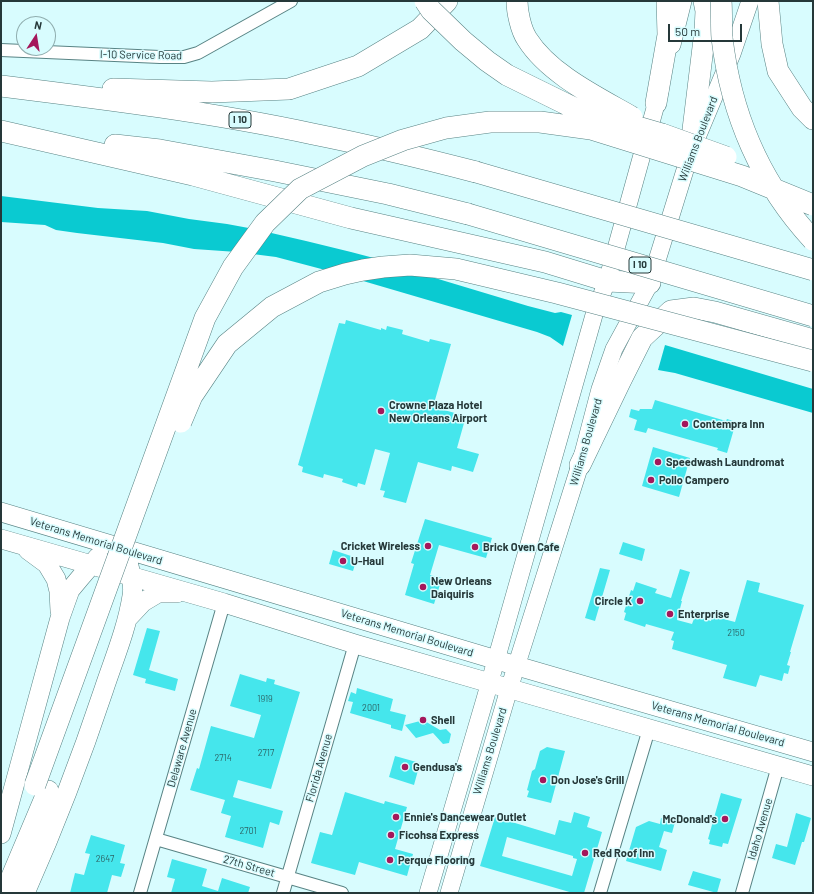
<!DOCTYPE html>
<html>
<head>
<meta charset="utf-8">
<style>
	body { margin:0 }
	#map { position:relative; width:814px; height:894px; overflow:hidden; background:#d8fcfe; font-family:Barlow,sans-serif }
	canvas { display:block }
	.frame { position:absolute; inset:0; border:2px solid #253839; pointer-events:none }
	.north { position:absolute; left:16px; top:16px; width:40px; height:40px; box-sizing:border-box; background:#d8fcfe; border:1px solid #90aeaf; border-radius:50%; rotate:12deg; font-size:11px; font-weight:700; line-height:16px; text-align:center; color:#253839 }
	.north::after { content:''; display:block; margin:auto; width:14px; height:18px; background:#a4175b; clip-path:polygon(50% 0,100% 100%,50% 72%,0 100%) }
	.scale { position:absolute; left:668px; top:24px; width:74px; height:18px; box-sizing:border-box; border:2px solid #253839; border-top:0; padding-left:5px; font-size:12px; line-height:14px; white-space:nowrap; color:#253839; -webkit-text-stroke:3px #d8fcfe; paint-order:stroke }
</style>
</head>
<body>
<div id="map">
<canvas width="814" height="894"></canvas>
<div class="frame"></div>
<div class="north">N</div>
<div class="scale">50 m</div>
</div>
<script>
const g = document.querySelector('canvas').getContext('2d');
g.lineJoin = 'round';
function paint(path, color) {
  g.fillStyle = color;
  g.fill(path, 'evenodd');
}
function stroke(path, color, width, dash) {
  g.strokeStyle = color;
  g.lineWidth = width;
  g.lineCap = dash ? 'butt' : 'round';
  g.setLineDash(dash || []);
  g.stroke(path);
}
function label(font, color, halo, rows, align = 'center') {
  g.font = font + ' Barlow,sans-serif';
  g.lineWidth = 3;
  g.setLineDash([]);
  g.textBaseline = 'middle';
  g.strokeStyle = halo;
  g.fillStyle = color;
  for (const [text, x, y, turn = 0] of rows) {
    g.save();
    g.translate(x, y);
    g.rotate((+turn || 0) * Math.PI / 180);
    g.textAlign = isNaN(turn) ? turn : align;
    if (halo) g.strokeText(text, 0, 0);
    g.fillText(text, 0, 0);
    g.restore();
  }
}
const water = new Path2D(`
	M 1,196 L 98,208 L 147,211 L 189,219 L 227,224 L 254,229 L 306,241 L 351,252 L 389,262 L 425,275 L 528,306 L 555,313 L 561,312 L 572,315 L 563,346 L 550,337 L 537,332 L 329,271 L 276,257 L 237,252 L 194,249 L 163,243 L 77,233 L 56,230 L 45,225 L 1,222 Z
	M 665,345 L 813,389 L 813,413 L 675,373 L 658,370 Z`);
const building = new Path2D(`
	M 346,320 L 381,330 L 381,328 L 386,330 L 387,326 L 403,330 L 402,334 L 429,342 L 430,339 L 451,344 L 433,407 L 466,416 L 457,448 L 479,454 L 473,472 L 452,466 L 451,471 L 418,462 L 406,503 L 383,497 L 385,491 L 380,490 L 390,453 L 375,449 L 365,485 L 358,483 L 357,487 L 342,482 L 343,479 L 324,474 L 323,478 L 302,472 L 303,467 L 298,465 L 339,323 L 345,324 Z
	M 655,400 L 726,421 L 727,419 L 736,422 L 727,453 L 717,450 L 718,448 L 648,428 L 646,433 L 634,430 L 637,420 L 629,417 L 631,409 L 639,411 L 640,409 L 652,409 Z
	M 653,447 L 690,458 L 679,497 L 642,486 Z
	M 425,519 L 492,538 L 486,558 L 439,545 L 430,575 L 442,578 L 434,604 L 405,595 L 414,564 L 411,563 Z
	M 623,542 L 645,549 L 642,561 L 619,554 Z
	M 333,550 L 357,558 L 353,571 L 329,564 Z
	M 600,568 L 610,570 L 595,621 L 585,618 Z
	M 680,569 L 690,572 L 681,601 L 682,601 L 677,620 L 692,624 L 695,616 L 711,621 L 712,616 L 735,622 L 747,580 L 760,583 L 758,592 L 804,605 L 790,652 L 791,652 L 787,665 L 790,666 L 788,674 L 784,673 L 782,681 L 760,675 L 756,687 L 723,678 L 727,665 L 672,649 L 674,641 L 671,640 L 674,632 L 646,624 L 645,627 L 624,620 L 626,613 L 624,612 L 631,590 L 633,591 L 636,582 L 657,589 L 655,593 L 671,598 Z
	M 147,628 L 160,631 L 149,670 L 178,679 L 175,691 L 145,683 L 146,679 L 133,675 Z
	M 240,674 L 266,682 L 267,678 L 275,680 L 274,684 L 300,692 L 271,789 L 238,780 L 233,797 L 283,811 L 279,825 L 270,822 L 263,848 L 225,837 L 231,816 L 221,813 L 225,800 L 190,790 L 197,768 L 199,769 L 211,726 L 254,738 L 261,715 L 230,706 Z
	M 357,688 L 393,699 L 390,711 L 406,715 L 402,731 L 391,728 L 391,725 L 350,713 L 353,702 L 348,701 L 351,692 L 356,694 Z
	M 423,720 L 440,730 L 446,729 L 451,734 L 449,743 L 443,744 L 433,733 L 416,738 L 405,725 L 420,721 L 427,727 L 422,722 Z
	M 547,747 L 565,751 L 551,803 L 527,797 L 529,791 L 527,790 L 532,771 L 535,769 L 540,751 Z
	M 395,756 L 420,763 L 414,785 L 389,777 Z
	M 345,792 L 384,804 L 385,801 L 407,807 L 395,849 L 413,854 L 407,876 L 359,862 L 355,875 L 311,863 L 320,832 L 332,835 Z
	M 721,793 L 742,799 L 728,844 L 723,843 L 722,847 L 709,844 L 710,840 L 708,839 Z
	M 574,812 L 590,817 L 587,827 L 602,832 L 584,893 L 573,893 L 480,866 L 495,817 L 555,835 L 559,820 L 571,823 ZM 507,837 L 573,856 L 573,858 L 577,859 L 572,876 L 502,856 Z
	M 796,813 L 811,818 L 804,842 L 802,842 L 795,865 L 772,858 L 776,844 L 787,847 Z
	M 661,818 L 675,822 L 672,833 L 664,831 L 659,847 L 667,850 L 661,871 L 626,861 L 636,827 L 649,821 L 660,824 Z
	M 91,835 L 125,845 L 120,863 L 125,864 L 121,877 L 112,875 L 107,893 L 70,893 L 75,873 L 84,875 L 90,854 L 85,853 Z
	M 172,859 L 207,869 L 202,886 L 218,891 L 222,878 L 250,887 L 248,893 L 171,893 L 175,879 L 167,877 Z
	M 693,871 L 721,879 L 717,893 L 688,885 Z`);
const minor = new Path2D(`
	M 1,50 L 160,57 L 184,57 L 198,53 L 291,1
	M 156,839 L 342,893
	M 140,893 L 224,603
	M 283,893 L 355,644
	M 600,893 L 649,729
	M 742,893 L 778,766`);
const secondary = new Path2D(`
	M 672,45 L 683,1
	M 428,893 L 485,699 L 594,315 L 607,281 L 660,90
	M 449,893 L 509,689 L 580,465 L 600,389 L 614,349 L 650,283 L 690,154 L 732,54 L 750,1`);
const primary = new Path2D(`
	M 1,512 L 517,666 L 813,752
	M 1,539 L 224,603 L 355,644 L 490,683 L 813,776
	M 28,550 L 47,564 L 56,579 L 59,591 L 60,611
	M 128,618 L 143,602 L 158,593 L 177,593
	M 1,834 L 60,618 L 70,590 L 80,578 L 98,557
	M 25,893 C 55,826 81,758 104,689 C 114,659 127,628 132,596 C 134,586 131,575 129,566`);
const motorway = new Path2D(`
	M 768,1 L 772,44 L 778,71 L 802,108 L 813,119
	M 1,86 C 105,99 210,112 313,134 C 368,145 422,158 476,172
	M 113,89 L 212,92 L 289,89 L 358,66 L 420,29 L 447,1
	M 656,103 L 668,35 L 667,1
	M 1,131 L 193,175 L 351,218 L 545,262 L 607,281 L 650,283
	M 115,145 L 160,150 L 275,171 L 388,194 L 468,214
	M 690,154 L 705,31 L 706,11 L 704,1
	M 580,465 L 620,382 L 642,338 L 671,311 L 694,308 L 715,312 L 813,340
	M 5,893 L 48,791`);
const motorwayBridge = new Path2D(`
	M 425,1 L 431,10 L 463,41 L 487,61 L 507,75 L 576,109 L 662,134 L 726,157
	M 517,1 C 517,12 521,30 527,39 C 549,74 597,97 632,117
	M 721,1 C 722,13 721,26 722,38 C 731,114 761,184 813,240
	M 476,172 L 813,270
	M 468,214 L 813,316
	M 181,422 L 192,396 L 227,344 L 272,307 L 319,282 L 345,274 L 363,270 L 383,267 L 410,265 L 456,269 L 557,293 L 813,361
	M 35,785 L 205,318 L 233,267 L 265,223 L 300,189 L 363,156 L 403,140 L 446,128 L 490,122 L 540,122 L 591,129 L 742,176 L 813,205`);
const markers = [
	[381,411,4,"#a4175b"],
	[685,424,4,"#a4175b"],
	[658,462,4,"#a4175b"],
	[651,480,4,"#a4175b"],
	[428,546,4,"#a4175b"],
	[475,547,4,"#a4175b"],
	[343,561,4,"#a4175b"],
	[423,587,4,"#a4175b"],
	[640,601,4,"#a4175b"],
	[670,614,4,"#a4175b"],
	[423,720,4,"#a4175b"],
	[405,767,4,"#a4175b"],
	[543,780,4,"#a4175b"],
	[396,817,4,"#a4175b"],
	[725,819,4,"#a4175b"],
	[391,835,4,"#a4175b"],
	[585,853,4,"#a4175b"],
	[390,860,4,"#a4175b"]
];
const numberNames = [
	["2150",736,633],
	["1919",265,699],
	["2001",371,708],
	["2717",266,753],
	["2714",223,758],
	["2701",248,831],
	["2647",105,859]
];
const shields = [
	[240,120,22],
	[640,265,22]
];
const shieldNames = [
	["I 10",240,120],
	["I 10",640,265]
];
const streetNames = [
	["I-10 Service Road",141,55,1],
	["Williams Boulevard",698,139,-69],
	["Williams Boulevard",586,442,-74],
	["Veterans Memorial Boulevard",96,541,17],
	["Veterans Memorial Boulevard",407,633,17],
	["Veterans Memorial Boulevard",718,724,16],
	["Delaware Avenue",182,748,-74],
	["Williams Boulevard",490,751,-73],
	["Florida Avenue",319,768,-74],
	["Idaho Avenue",760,829,-74],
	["27th Street",249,866,16]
];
const poiNames = [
	["Crowne Plaza Hotel",389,405],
	["New Orleans Airport",389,418],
	["Contempra Inn",693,424],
	["Speedwash Laundromat",666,462],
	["Pollo Campero",659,480],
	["Cricket Wireless",420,546,"right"],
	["Brick Oven Cafe",483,547],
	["U-Haul",351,561],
	["New Orleans",431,581],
	["Daiquiris",431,594],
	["Circle K",632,601,"right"],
	["Enterprise",678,614],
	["Shell",431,720],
	["Gendusa's",413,767],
	["Don Jose's Grill",551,780],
	["Ennie's Dancewear Outlet",404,817],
	["McDonald's",717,819,"right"],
	["Ficohsa Express",399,835],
	["Red Roof Inn",593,853],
	["Perque Flooring",398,860]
];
paint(water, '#0acad1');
paint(building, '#45e6ec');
stroke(minor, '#588384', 14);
stroke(secondary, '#588384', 18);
stroke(primary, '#588384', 20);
stroke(motorway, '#588384', 22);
stroke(minor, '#fff', 12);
stroke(secondary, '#fff', 17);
stroke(primary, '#fff', 19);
stroke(motorway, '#fff', 21);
stroke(motorwayBridge, '#588384', 22, []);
stroke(motorwayBridge, '#fff', 21);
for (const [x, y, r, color] of markers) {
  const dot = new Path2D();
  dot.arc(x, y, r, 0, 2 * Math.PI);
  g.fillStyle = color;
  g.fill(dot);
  stroke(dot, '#d8fcfe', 1.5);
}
label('9px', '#2d6466', null, numberNames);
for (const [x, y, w] of shields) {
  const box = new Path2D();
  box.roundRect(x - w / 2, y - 8, w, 16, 3);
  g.fillStyle = '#d8fcfe';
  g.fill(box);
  stroke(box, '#253839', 1);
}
label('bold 10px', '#253839', null, shieldNames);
label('11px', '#253839', '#d8fcfe', streetNames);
label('bold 11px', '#253839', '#d8fcfe', poiNames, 'left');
</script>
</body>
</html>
